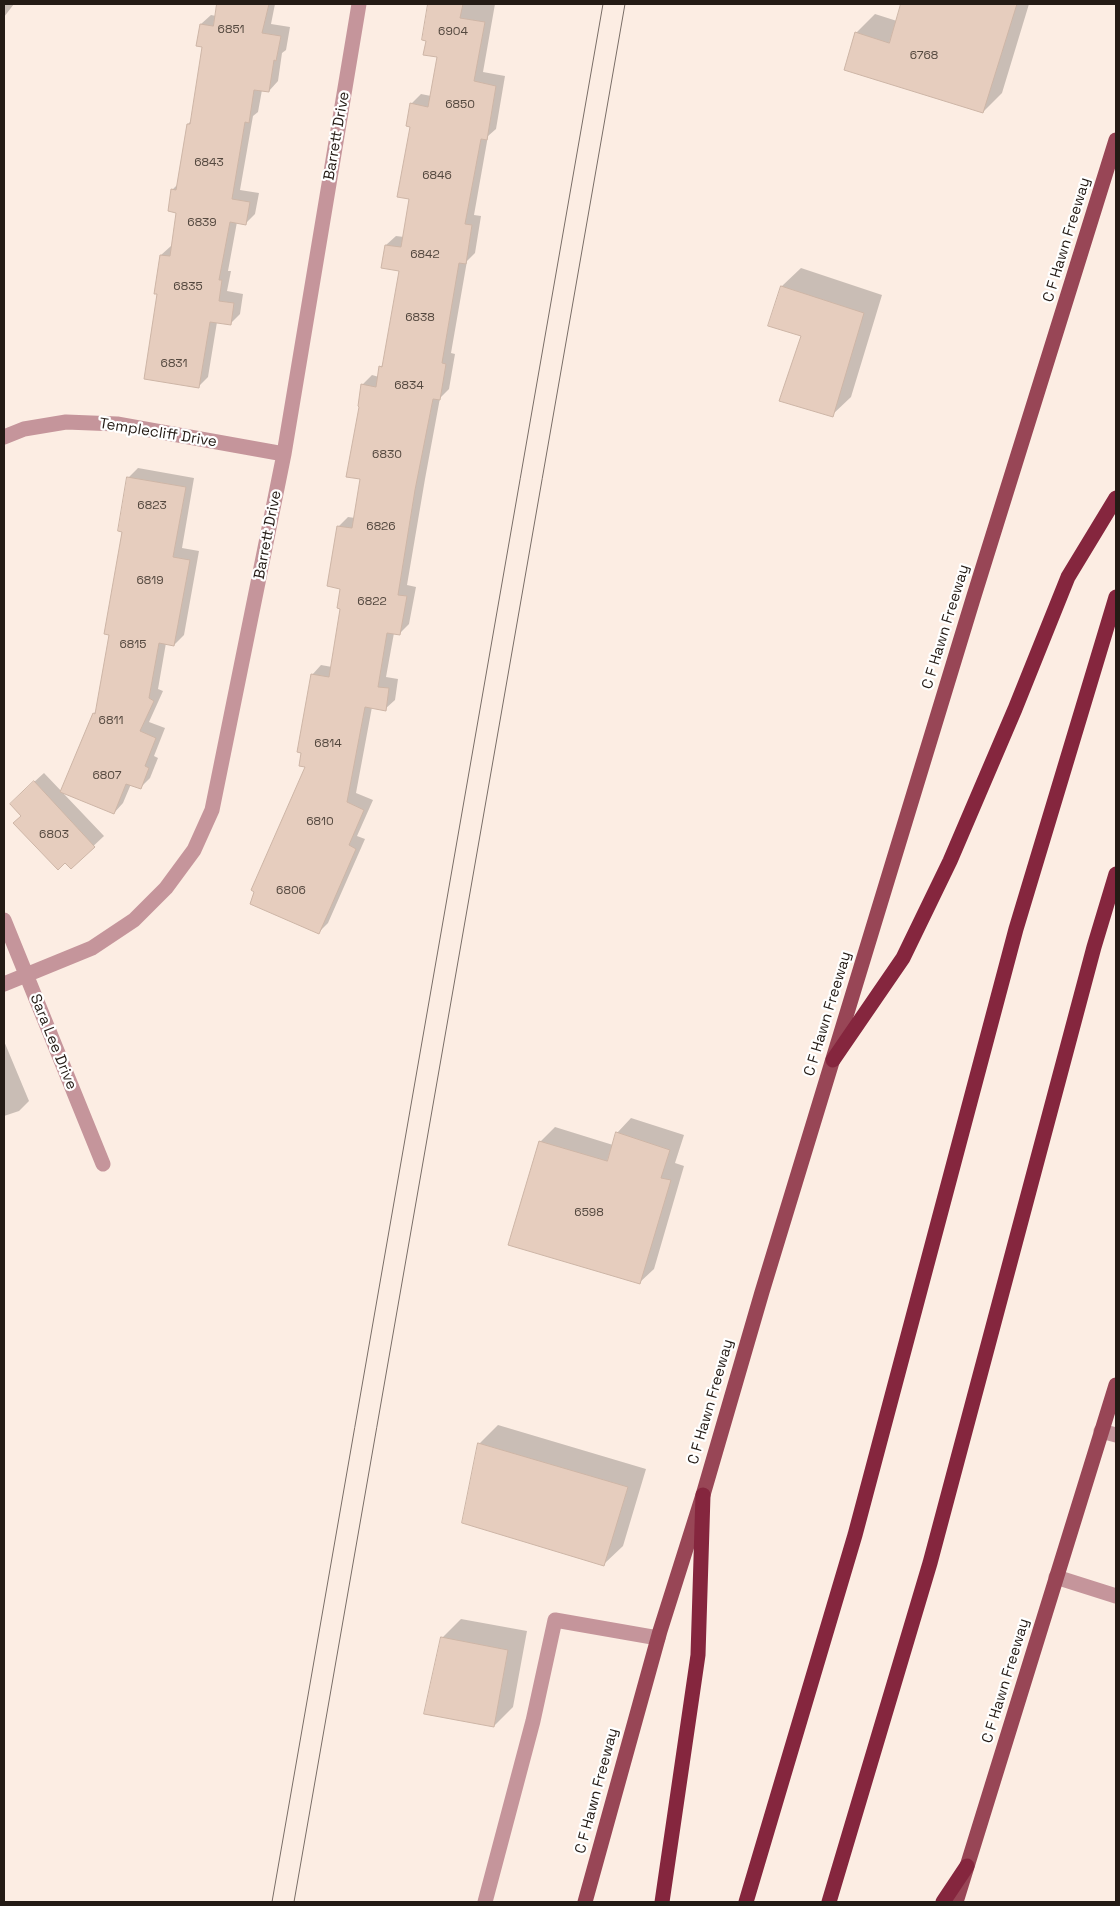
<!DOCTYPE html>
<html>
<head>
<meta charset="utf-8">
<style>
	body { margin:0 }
	#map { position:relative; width:1120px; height:1906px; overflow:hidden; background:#fcede3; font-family:"Space Grotesk",sans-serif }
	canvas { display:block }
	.frame { position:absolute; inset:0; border:5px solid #241b15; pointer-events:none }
</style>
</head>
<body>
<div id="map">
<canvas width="1120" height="1906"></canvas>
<div class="frame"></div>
</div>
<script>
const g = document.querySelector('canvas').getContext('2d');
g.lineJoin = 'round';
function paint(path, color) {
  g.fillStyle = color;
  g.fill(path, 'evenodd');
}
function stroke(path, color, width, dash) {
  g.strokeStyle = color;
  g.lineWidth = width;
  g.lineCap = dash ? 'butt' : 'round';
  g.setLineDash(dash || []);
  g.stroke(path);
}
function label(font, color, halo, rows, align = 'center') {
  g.font = font + ' "Space Grotesk",sans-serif';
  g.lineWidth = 4.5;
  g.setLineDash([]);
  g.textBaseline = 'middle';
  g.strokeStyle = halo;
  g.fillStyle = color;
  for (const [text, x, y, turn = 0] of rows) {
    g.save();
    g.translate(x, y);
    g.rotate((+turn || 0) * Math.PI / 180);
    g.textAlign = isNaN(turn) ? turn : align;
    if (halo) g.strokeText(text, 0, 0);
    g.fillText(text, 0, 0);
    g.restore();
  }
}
const shadow = new Path2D(`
	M 4,4 L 14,4 L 4,17 Z
	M 218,4 L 275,4 L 271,24 L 290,27 L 286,50 L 282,53 L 278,81 L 269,91 L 262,90 L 258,112 L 253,116 L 240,190 L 259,193 L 255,214 L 246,223 L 237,222 L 228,271 L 231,271 L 227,291 L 243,294 L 240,314 L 230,324 L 217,322 L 208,377 L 198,387 L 159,293 L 161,255 L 171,246 L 173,246 L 178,212 L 172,190 L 178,184 L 188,124 L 191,121 L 204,46 L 201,24 L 211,15 L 216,16 Z
	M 430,4 L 495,4 L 483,72 L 505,76 L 496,129 L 488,136 L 474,215 L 481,216 L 475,253 L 467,261 L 451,353 L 455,354 L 449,389 L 440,398 L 425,479 L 407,585 L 416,587 L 409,624 L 399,634 L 394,633 L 386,677 L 398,679 L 395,700 L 385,709 L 372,707 L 356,793 L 373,800 L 357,836 L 365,839 L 328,923 L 318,933 L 306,766 L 312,675 L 321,665 L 332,667 L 341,608 L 338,527 L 348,517 L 355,518 L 361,478 L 362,385 L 372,375 L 379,377 L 380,367 L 384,364 L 400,270 L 386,245 L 396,236 L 404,237 L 411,198 L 411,104 L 421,94 L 431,96 L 438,56 L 427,40 L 423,39 Z
	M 903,4 L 1029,4 L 1002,93 L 983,112 L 856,33 L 875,14 L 897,21 Z
	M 801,268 L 882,295 L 851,397 L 832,415 L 782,286 Z
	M 138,468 L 194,478 L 182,548 L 199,551 L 184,635 L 174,645 L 166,643 L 158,689 L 163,691 L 149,722 L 165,728 L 154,756 L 158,758 L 150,778 L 140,788 L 131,784 L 123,803 L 114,813 L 62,791 L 94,713 L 97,710 L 110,634 L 128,478 Z
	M 44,773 L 104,836 L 71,867 L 23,815 L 21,794 Z
	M 4,1041 L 29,1101 L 19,1111 L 4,1116 Z
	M 631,1118 L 684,1135 L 675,1163 L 684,1166 L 654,1269 L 639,1283 L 540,1142 L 555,1127 L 613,1145 L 617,1133 Z
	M 498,1425 L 646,1469 L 623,1546 L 604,1564 L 479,1444 Z
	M 461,1619 L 527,1631 L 513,1707 L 494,1726 L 442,1638 Z`);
const building = new Path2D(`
	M 217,4 L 269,4 L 262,33 L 281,36 L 276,61 L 274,60 L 269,92 L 254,90 L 249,123 L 245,122 L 232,199 L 250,202 L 246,225 L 230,222 L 219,280 L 222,280 L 219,301 L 234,303 L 231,325 L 210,322 L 199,388 L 144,379 L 157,294 L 154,294 L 160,255 L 170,256 L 176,213 L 168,211 L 171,189 L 176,190 L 187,124 L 190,124 L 202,47 L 196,46 L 200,24 L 213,26 Z
	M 428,4 L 463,4 L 460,18 L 485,22 L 474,81 L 496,86 L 487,140 L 481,139 L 465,224 L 472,225 L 466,264 L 459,263 L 442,363 L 446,364 L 440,400 L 433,399 L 415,490 L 398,595 L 407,596 L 400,635 L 387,633 L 378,687 L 389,688 L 386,711 L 365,707 L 347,802 L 364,810 L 349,845 L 356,849 L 319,934 L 250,904 L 254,892 L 251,890 L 305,767 L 299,766 L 301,753 L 297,752 L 311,674 L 329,677 L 340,609 L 337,608 L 340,589 L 327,586 L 337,526 L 352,528 L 360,479 L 346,477 L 359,407 L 358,406 L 361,384 L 376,387 L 379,366 L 382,367 L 399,271 L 381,268 L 385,245 L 401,247 L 409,199 L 397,197 L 410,127 L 406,126 L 410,103 L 428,107 L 437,57 L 423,55 L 426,41 L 422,40 Z
	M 901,4 L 1017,4 L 983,113 L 844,70 L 855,32 L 889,43 Z
	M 781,286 L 864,313 L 833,417 L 779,401 L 801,336 L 768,326 Z
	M 127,477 L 186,487 L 173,557 L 190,560 L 174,646 L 159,643 L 149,698 L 154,701 L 140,731 L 156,738 L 145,766 L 149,768 L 141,789 L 126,784 L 114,814 L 60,792 L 93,713 L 95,714 L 109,635 L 104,634 L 122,532 L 118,531 Z
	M 34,781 L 95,847 L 71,869 L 65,863 L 58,870 L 13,823 L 21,816 L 10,804 Z
	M 616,1132 L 670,1150 L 661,1178 L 671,1180 L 640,1284 L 508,1245 L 539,1141 L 607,1161 Z
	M 478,1443 L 628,1487 L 604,1566 L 462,1523 Z
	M 441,1637 L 508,1650 L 494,1727 L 424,1714 Z`);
const minor = new Path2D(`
	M 4,437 L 24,429 L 66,422 L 117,424 L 284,454
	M 4,920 L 103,1164
	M 4,984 L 92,948 L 134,920 L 166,888 L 194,850 L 212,810 L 284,454 L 359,4
	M 1101,1431 L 1116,1435
	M 1056,1577 L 1116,1596
	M 485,1902 L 533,1721 L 555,1620 L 658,1638`);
const major = new Path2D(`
	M 585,1902 L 660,1631 L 703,1495 L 762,1292 L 973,599 L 1116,140
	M 956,1902 L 1116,1385`);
const highway = new Path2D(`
	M 833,1060 L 903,958 L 950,861 L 1015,709 L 1068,577 L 1116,498
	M 662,1902 L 698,1655 L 703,1495
	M 746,1902 L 855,1535 L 1016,929 L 1116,597
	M 829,1902 L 930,1563 L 1094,947 L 1116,874
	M 943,1902 L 967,1866`);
const tram = new Path2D(`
	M 272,1902 L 603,4
	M 294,1902 L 625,4`);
const numberNames = [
	["6851",231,30],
	["6904",453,32],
	["6768",924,56],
	["6850",460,105],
	["6843",209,163],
	["6846",437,176],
	["6839",202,223],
	["6842",425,255],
	["6835",188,287],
	["6838",420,318],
	["6831",174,364],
	["6834",409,386],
	["6830",387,455],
	["6823",152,506],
	["6826",381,527],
	["6819",150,581],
	["6822",372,602],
	["6815",133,645],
	["6811",111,721],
	["6814",328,744],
	["6807",107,776],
	["6810",320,822],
	["6803",54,835],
	["6806",291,891],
	["6598",589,1213]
];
const streetNames = [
	["Barrett Drive",337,136,-80],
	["C F Hawn Freeway",1067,240,-73],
	["Templecliff Drive",158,433,9],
	["Barrett Drive",268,535,-79],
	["C F Hawn Freeway",946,627,-73],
	["C F Hawn Freeway",828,1014,-73],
	["Sara Lee Drive",53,1042,68],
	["C F Hawn Freeway",711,1402,-74],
	["C F Hawn Freeway",1006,1681,-73],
	["C F Hawn Freeway",597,1791,-75]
];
paint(shadow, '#0003');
paint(building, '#e6cdbe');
stroke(building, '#cdb5a6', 1);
stroke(minor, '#c5959b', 15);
stroke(major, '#984656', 15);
stroke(highway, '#85263e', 15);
stroke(tram, '#796d66', 1);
label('12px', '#54483f', null, numberNames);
label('15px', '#241b15', '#fff', streetNames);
</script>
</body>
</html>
